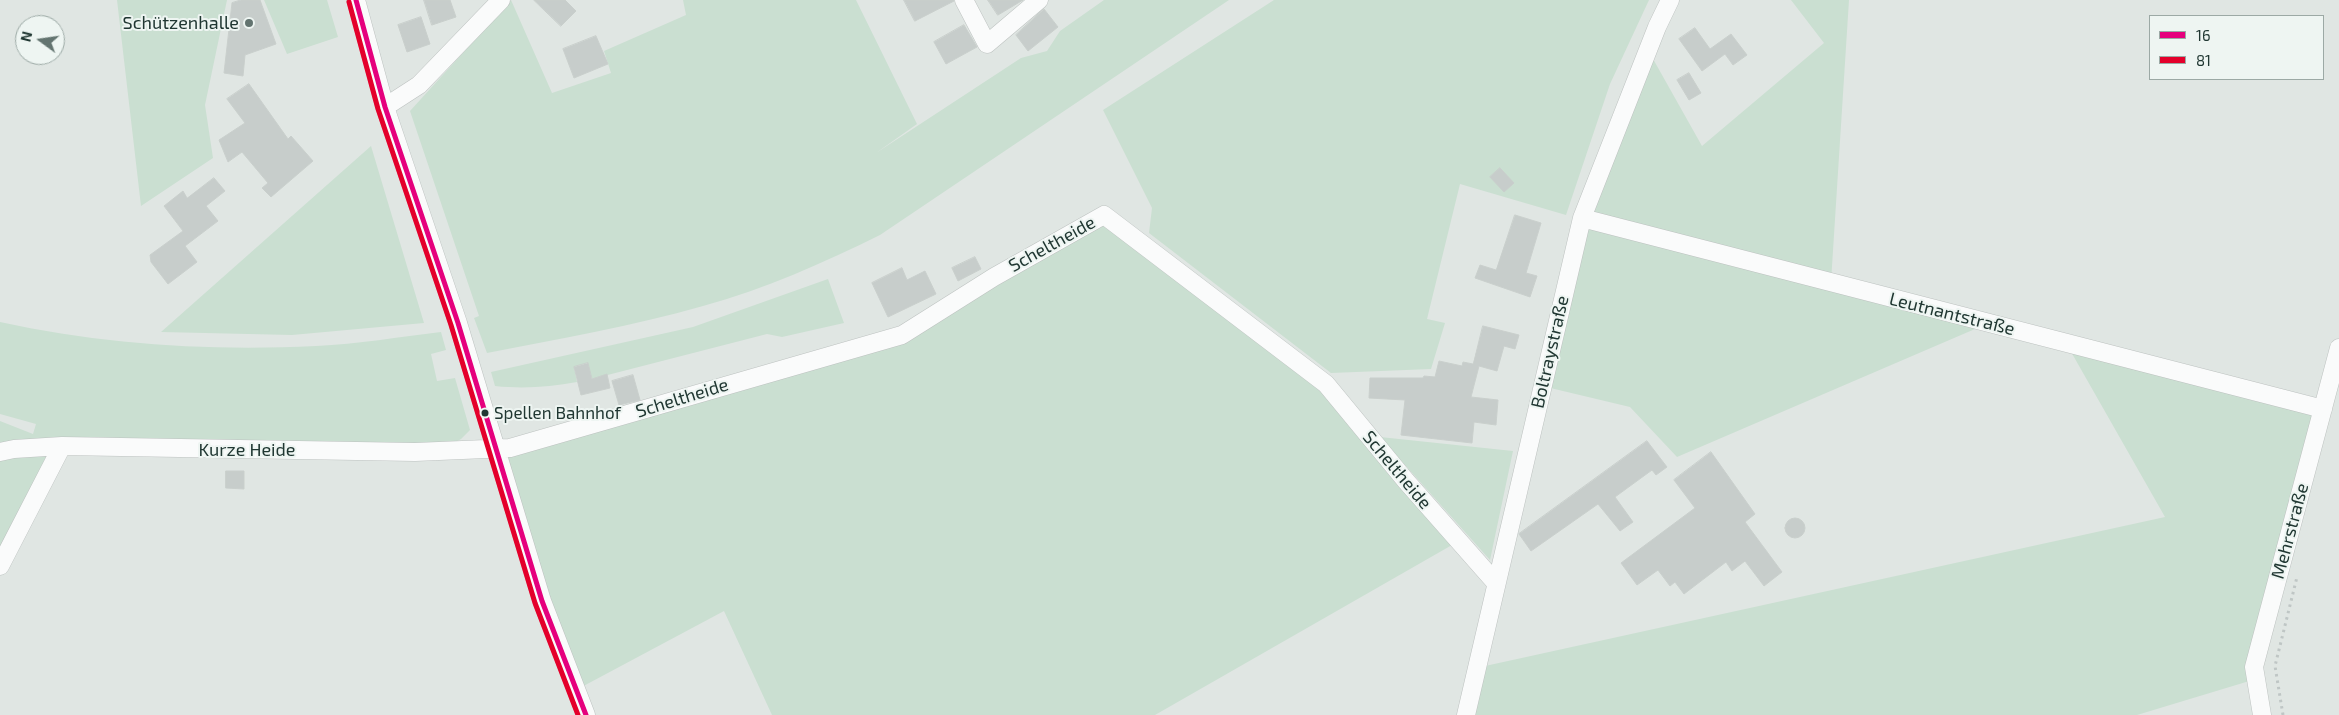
<!DOCTYPE html>
<html>
<head>
<meta charset="utf-8">
<style>
	body { margin:0 }
	#map { position:relative; width:2339px; height:715px; overflow:hidden; background:#e0e6e3; font-family:"Exo 2",sans-serif }
	canvas { display:block }
	.legend { position:absolute; left:2149px; top:15px; width:175px; height:65px; box-sizing:border-box; background:#eef5f2; border:1px solid #9ca9a5; margin:0; padding:6px 9px; list-style:none; font-size:15px; color:#203732 }
	.legend li { display:flex; align-items:center; gap:10px; height:25px }
	.legend b { width:25px; border:1px solid #9ca9a5 }
	.north { position:absolute; left:15px; top:15px; width:50px; height:50px; box-sizing:border-box; background:#eef5f2; border:1px solid #9ca9a5; border-radius:50%; rotate:284deg; font-size:14px; font-weight:700; line-height:20px; text-align:center; color:#203732 }
	.north::after { content:''; display:block; margin:auto; width:18px; height:22px; background:#637470; clip-path:polygon(50% 0,100% 100%,50% 72%,0 100%) }
</style>
</head>
<body>
<div id="map">
<canvas width="2339" height="715"></canvas>
<ul class="legend">
<li><b style="height:6px;background:#e5007d"></b>16</li>
<li><b style="height:6px;background:#e4002b"></b>81</li>
</ul>
<div class="north">N</div>
</div>
<script>
const g = document.querySelector('canvas').getContext('2d');
g.lineJoin = 'round';
function paint(path, color) {
  g.fillStyle = color;
  g.fill(path, 'evenodd');
}
function stroke(path, color, width, dash) {
  g.strokeStyle = color;
  g.lineWidth = width;
  g.lineCap = dash ? 'butt' : 'round';
  g.setLineDash(dash || []);
  g.stroke(path);
}
function label(font, color, halo, rows, align = 'center') {
  g.font = font + ' "Exo 2",sans-serif';
  g.lineWidth = 4;
  g.setLineDash([]);
  g.textBaseline = 'middle';
  g.strokeStyle = halo;
  g.fillStyle = color;
  for (const [text, x, y, turn = 0] of rows) {
    g.save();
    g.translate(x, y);
    g.rotate((+turn || 0) * Math.PI / 180);
    g.textAlign = isNaN(turn) ? turn : align;
    if (halo) g.strokeText(text, 0, 0);
    g.fillText(text, 0, 0);
    g.restore();
  }
}
const green = new Path2D(`
	M 117,0 L 227,0 L 205,105 L 213,158 L 141,206 Z
	M 264,0 L 327,0 L 338,37 L 287,54 Z
	M 511,0 L 552,93 L 611,73 L 604,51 L 686,15 L 683,0 L 856,0 L 917,124 L 876,153 L 1021,58 L 1047,51 L 1060,31 L 1104,0 L 1229,0 L 880,235 C 823,263 765,289 703,306 C 633,326 559,339 487,353 L 474,318 L 479,316 L 410,111 Z
	M 1274,0 L 1649,0 L 1610,84 L 1566,215 L 1460,184 L 1427,319 L 1445,323 L 1431,369 L 1331,373 L 1149,233 L 1152,208 L 1103,110 Z
	M 1791,0 L 1849,0 L 1831,282 L 1989,323 L 1677,457 L 1630,407 L 1542,386 L 1582,218 L 1648,50 L 1702,146 L 1824,43 Z
	M 371,146 L 424,323 L 292,335 L 161,332 Z
	M 1104,215 L 1326,384 L 1459,541 L 1155,715 L 772,715 L 724,611 L 576,690 L 495,450 L 902,335 Z
	M 828,279 L 844,323 L 782,337 L 767,334 L 592,379 L 587,363 L 574,367 L 577,382 C 550,387 523,389 495,386 L 491,372 L 693,327 Z
	M 0,322 C 103,345 211,351 316,346 C 358,344 399,337 441,332 L 446,350 L 431,354 L 437,381 L 455,378 L 470,430 L 461,439 L 452,444 L 200,443 L 92,437 L 63,438 L 62,446 L 0,566 L 0,421 L 33,434 L 36,424 L 0,414 Z
	M 2066,343 L 2323,409 L 2256,679 L 2137,715 L 1466,715 L 1476,668 L 2165,517 Z
	M 1380,437 L 1513,451 L 1490,560 Z`);
const building = new Path2D(`
	M 241,0 L 260,0 L 276,44 L 245,55 L 243,76 L 224,73 L 232,3 Z
	M 424,0 L 450,0 L 456,17 L 432,25 Z
	M 534,0 L 565,0 L 576,11 L 561,26 Z
	M 904,0 L 953,0 L 954,1 L 915,21 Z
	M 988,0 L 1023,0 L 998,15 Z
	M 1044,9 L 1058,27 L 1028,51 L 1016,35 Z
	M 421,17 L 430,44 L 407,52 L 398,25 Z
	M 964,25 L 977,47 L 946,64 L 934,42 Z
	M 1695,28 L 1710,49 L 1731,34 L 1747,55 L 1733,65 L 1725,54 L 1702,71 L 1679,39 Z
	M 596,36 L 608,64 L 574,78 L 563,49 Z
	M 1689,73 L 1701,93 L 1689,100 L 1677,80 Z
	M 249,84 L 288,139 L 291,136 L 313,161 L 271,197 L 262,188 L 268,183 L 242,152 L 228,162 L 219,140 L 245,123 L 227,99 Z
	M 1500,168 L 1514,183 L 1504,192 L 1490,177 Z
	M 214,178 L 225,191 L 206,206 L 218,221 L 185,246 L 197,262 L 168,284 L 151,262 L 150,255 L 183,231 L 164,206 L 183,191 L 187,198 Z
	M 1515,215 L 1541,223 L 1526,273 L 1537,276 L 1530,297 L 1475,278 L 1480,265 L 1496,270 Z
	M 975,257 L 981,269 L 958,281 L 952,268 Z
	M 902,268 L 907,280 L 925,271 L 936,294 L 888,317 L 872,283 Z
	M 1483,326 L 1519,335 L 1515,349 L 1504,346 L 1497,371 L 1479,366 L 1471,397 L 1498,400 L 1496,425 L 1474,422 L 1472,443 L 1401,435 L 1405,400 L 1369,398 L 1370,378 L 1423,378 L 1424,376 L 1435,377 L 1439,361 L 1462,366 L 1463,362 L 1473,364 Z
	M 588,363 L 592,379 L 607,374 L 610,388 L 581,395 L 574,367 Z
	M 633,375 L 640,400 L 619,405 L 612,381 Z
	M 1647,441 L 1667,467 L 1656,475 L 1652,470 L 1615,497 L 1633,522 L 1620,531 L 1598,504 L 1531,551 L 1519,534 Z
	M 1711,452 L 1755,514 L 1745,522 L 1782,572 L 1764,586 L 1745,561 L 1732,571 L 1726,562 L 1684,594 L 1675,582 L 1670,586 L 1658,570 L 1637,585 L 1621,563 L 1695,508 L 1674,480 Z
	M 226,471 L 244,471 L 244,489 L 226,488 Z
	M1785 528a10 10 0 1 1 20 0a10 10 0 1 1-20 0Z`);
const path = new Path2D(`
	M 2283,715 L 2275,666 L 2297,577`);
const minor = new Path2D(`
	M 356,0 L 385,107 L 458,323 L 542,601 L 586,715
	M 964,0 L 987,44 L 1039,0
	M 385,107 L 419,85 L 501,0
	M 1582,218 L 2323,409
	M 0,452 L 14,449 L 62,446 L 415,452 L 510,448 L 902,335 L 994,277 L 1104,215 L 1326,384 L 1406,481 L 1495,582
	M 0,566 L 62,446
	M 1466,715 L 1582,218 L 1657,27 L 1670,0
	M 2262,715 L 2254,667 L 2339,348`);
const bus1 = new Path2D(`
	M 356,0 L 385,107 L 458,323 L 542,601 L 586,715`);
const bus2 = new Path2D(`
	M 349,2 L 378,109 L 451,325 L 535,603 L 578,715`);
const markers = [
	[249,23,5,"#637470"],
	[485,413,4.5,"#203732"]
];
const busNames = [
	["Spellen Bahnhof",494,413]
];
const poiNames = [
	["Schützenhalle",239,23]
];
const streetNames = [
	["Scheltheide",1052,244,-29],
	["Leutnantstraße",1952,314,14],
	["Boltraystraße",1550,352,-77],
	["Scheltheide",682,398,-17],
	["Kurze Heide",247,450],
	["Scheltheide",1397,470,50],
	["Mehrstraße",2290,531,-75]
];
paint(green, '#cadfd1');
paint(building, '#c7cdcb');
stroke(building, '#c9cfcc', 1);
stroke(minor, '#bdc2c0', 19);
stroke(path, '#bfc6c5', 3, [2.5, 4]);
stroke(minor, '#fafbfb', 18);
stroke(bus1, '#e5007d', 5);
stroke(bus2, '#e4002b', 5);
for (const [x, y, r, color] of markers) {
  const dot = new Path2D();
  dot.arc(x, y, r, 0, 2 * Math.PI);
  g.fillStyle = color;
  g.fill(dot);
  stroke(dot, '#eef5f2', 2);
}
label('17px', '#203732', '#eef5f2', busNames, 'left');
label('18px', '#203732', '#eef5f2', poiNames, 'right');
label('18px', '#203732', '#eef5f2', streetNames);
</script>
</body>
</html>
